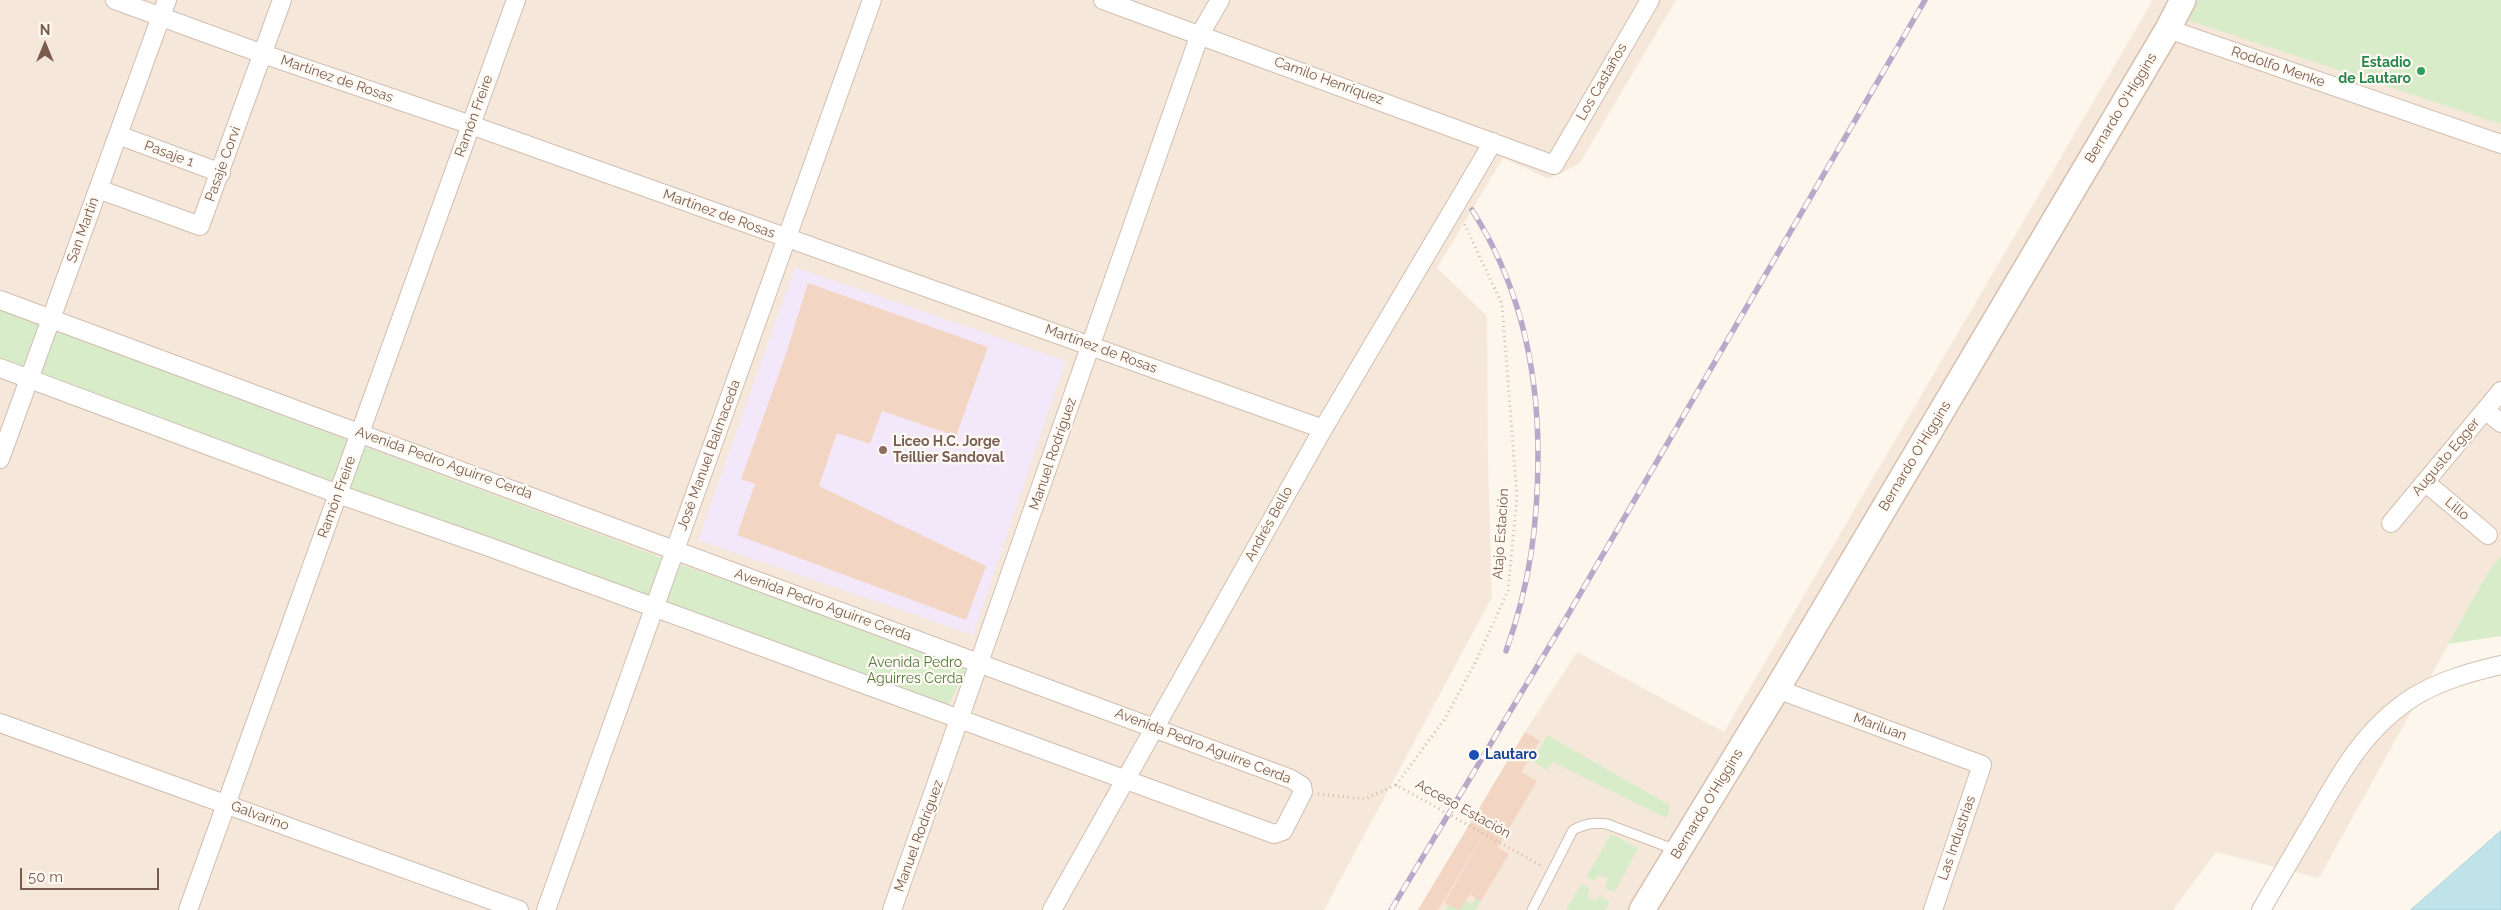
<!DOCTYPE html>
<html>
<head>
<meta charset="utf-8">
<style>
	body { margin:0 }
	#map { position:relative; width:2501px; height:910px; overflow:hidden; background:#fdf6ec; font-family:Raleway,sans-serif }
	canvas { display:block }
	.north { position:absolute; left:20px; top:20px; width:50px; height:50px; -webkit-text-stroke:4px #fffaf3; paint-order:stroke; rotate:0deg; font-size:14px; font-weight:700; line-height:20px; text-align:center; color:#7a5c4d }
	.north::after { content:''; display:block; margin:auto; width:18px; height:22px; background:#7a5c4d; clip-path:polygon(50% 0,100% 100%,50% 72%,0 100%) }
	.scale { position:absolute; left:20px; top:868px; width:139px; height:22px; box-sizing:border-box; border:2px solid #7a5c4d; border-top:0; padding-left:6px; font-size:15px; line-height:18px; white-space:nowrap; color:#7a5c4d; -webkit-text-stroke:4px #fffaf3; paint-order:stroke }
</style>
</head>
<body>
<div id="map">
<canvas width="2501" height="910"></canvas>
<div class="north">N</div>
<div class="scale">50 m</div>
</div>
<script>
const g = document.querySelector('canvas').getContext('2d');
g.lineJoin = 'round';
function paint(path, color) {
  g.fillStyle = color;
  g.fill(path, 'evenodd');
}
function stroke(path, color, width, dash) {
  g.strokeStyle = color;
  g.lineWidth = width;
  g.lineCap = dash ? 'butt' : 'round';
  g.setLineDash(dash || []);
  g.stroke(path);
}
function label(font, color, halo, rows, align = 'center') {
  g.font = font + ' Raleway,sans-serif';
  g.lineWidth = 4.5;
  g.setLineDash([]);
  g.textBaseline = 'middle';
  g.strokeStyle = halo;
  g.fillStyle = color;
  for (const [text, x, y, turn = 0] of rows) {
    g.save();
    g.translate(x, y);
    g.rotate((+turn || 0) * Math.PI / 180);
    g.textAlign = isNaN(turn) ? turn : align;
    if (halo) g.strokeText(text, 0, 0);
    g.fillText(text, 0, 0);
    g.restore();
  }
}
const residential = new Path2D(`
	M 0,0 L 1676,0 L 1579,164 L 1549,179 L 1503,158 L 1437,268 L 1487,316 L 1488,464 L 1492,597 L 1324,910 L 0,910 Z
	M 2153,0 L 2501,0 L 2501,556 L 2490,569 L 2319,878 L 2216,852 L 2173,910 L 1418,910 L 1525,732 L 1577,652 L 1724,732 Z`);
const education = new Path2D(`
	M 795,267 L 1066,361 L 973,635 L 698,540 Z`);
const green = new Path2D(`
	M 2192,0 L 2501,0 L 2501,124 L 2181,18 Z
	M 0,310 L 667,560 L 969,664 L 946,709 L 493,545 L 332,481 L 0,359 Z
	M 2501,556 L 2501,636 L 2448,644 L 2490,569 Z
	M 1547,735 L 1671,806 L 1666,818 L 1553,762 L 1547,770 L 1533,761 Z
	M 1611,834 L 1638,848 L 1615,892 L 1605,888 L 1608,879 L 1599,875 L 1594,881 L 1586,877 Z
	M 1581,884 L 1590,888 L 1587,896 L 1596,902 L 1599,896 L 1610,902 L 1605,910 L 1566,910 Z
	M 1483,885 L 1488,889 L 1475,910 L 1445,910 L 1455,893 L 1472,904 Z`);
const water = new Path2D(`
	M 2501,831 L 2501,910 L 2411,910 Z`);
const building = new Path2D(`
	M 808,283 L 988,347 L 956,436 L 882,411 L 870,444 L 837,433 L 819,486 L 986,566 L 966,620 L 737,535 L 755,484 L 741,479 L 785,357 Z
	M 1525,732 L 1540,741 L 1521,772 L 1537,781 L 1498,847 L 1509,854 L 1481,901 L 1470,895 L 1476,884 L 1460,910 L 1444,903 L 1497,812 L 1438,910 L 1418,910 Z`);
const path = new Path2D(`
	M 1396,785 L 1444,720 L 1475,663 L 1508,591 L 1517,497 L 1502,304 L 1464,223
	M 1318,794 L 1365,799 L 1396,785 L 1540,865`);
const service = new Path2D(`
	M 1532,910 L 1573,830 C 1585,824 1594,822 1607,824 L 1676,850`);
const minor = new Path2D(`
	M 115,0 L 263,54 L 471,125 L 1323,429
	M 1103,0 L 1554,165 L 1650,0
	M 2168,29 L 2501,144
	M 118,135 L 221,173
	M 98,189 L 200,226 L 282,0
	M 0,300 L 1291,779 L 1302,786 L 1303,792 L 1283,831 L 1274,834 L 492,548 L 338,494 L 0,368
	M 2485,410 L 2501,423
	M 0,459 L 167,0
	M 2425,482 L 2488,535
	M 2391,523 L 2501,391
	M 1777,689 L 1982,765 L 1933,910
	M 0,723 L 519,910
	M 188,910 L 516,0
	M 546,910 L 872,0
	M 892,910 L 1200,34 L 1220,0
	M 1052,910 L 1323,429 L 1493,142
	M 2261,910 C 2279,879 2297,848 2315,818 C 2342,770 2367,726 2415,696 C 2442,680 2471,672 2501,665`);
const secondary = new Path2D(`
	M 1642,910 L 1777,689 L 2168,29 L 2183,0`);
const rail = new Path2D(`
	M 1472,210 C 1520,285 1538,367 1538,454 C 1538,525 1530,584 1506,651
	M 1391,910 L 1562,625 L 1925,0`);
const markers = [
	[2421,71,5,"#2e9e5b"],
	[883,450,5,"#8d6e63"],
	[1474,755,6,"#1a4fb4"]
];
const leisureNames = [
	["Estadio",2411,63],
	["de Lautaro",2411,79]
];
const streetNames = [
	["Rodolfo Menke",2278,67,19],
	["Martínez de Rosas",337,79,19],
	["Camilo Henríquez",1329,81,20],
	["Los Castaños",1602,82,-60],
	["Bernardo O'Higgins",2121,108,-59],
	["Ramón Freire",474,116,-70],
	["Pasaje 1",169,154,20],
	["Pasaje Corvi",223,164,-70],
	["Martínez de Rosas",719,214,20],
	["San Martín",83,230,-70],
	["Martínez de Rosas",1101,349,20],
	["Manuel Rodríguez",1053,454,-71],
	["José Manuel Balmaceda",709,455,-70],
	["Bernardo O'Higgins",1915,456,-59],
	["Augusto Egger",2446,457,-50],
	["Avenida Pedro Aguirre Cerda",444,463,20],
	["Ramón Freire",337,497,-70],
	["Lillo",2457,509,40],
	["Andrés Bello",1269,524,-61],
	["Atajo Estación",1501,534,-86],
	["Avenida Pedro Aguirre Cerda",823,605,20],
	["Mariluan",1880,727,20],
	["Avenida Pedro Aguirre Cerda",1203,746,21],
	["Bernardo O'Higgins",1707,804,-59],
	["Acceso Estación",1463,809,29],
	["Galvarino",260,816,20],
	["Manuel Rodríguez",919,836,-70],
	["Las Industrias",1957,838,-71]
];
const educationNames = [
	["Liceo H.C. Jorge",893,442],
	["Teillier Sandoval",893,458]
];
const parkNames = [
	["Avenida Pedro",915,663],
	["Aguirres Cerda",915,679]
];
const transitNames = [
	["Lautaro",1485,755]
];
paint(residential, '#f5e8da');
paint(education, '#f3e8fa');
paint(green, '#d8ecc9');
paint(water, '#bfe3e8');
stroke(water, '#a5d3da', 1);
paint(building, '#f3d5c3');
stroke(service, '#d1beb0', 11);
stroke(minor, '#d1beb0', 20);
stroke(secondary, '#d6c0b0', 28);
stroke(path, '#d9b8a5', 3, [1, 4]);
stroke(service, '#fff', 9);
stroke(minor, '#fff', 18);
stroke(secondary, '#fff', 25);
stroke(rail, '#b9a8c9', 5.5);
stroke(rail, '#fffaf3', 4, [11]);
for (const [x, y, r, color] of markers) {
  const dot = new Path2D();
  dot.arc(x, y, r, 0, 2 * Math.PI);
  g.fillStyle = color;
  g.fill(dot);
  stroke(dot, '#fffaf3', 2);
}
label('bold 14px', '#27864d', '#fffaf3', leisureNames, 'right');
label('14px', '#7a5c4d', '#fffaf3', streetNames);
label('bold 14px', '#785e54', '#fffaf3', educationNames, 'left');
label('14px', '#537a41', '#fffaf3', parkNames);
label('bold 14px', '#164399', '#fffaf3', transitNames, 'left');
</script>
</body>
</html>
